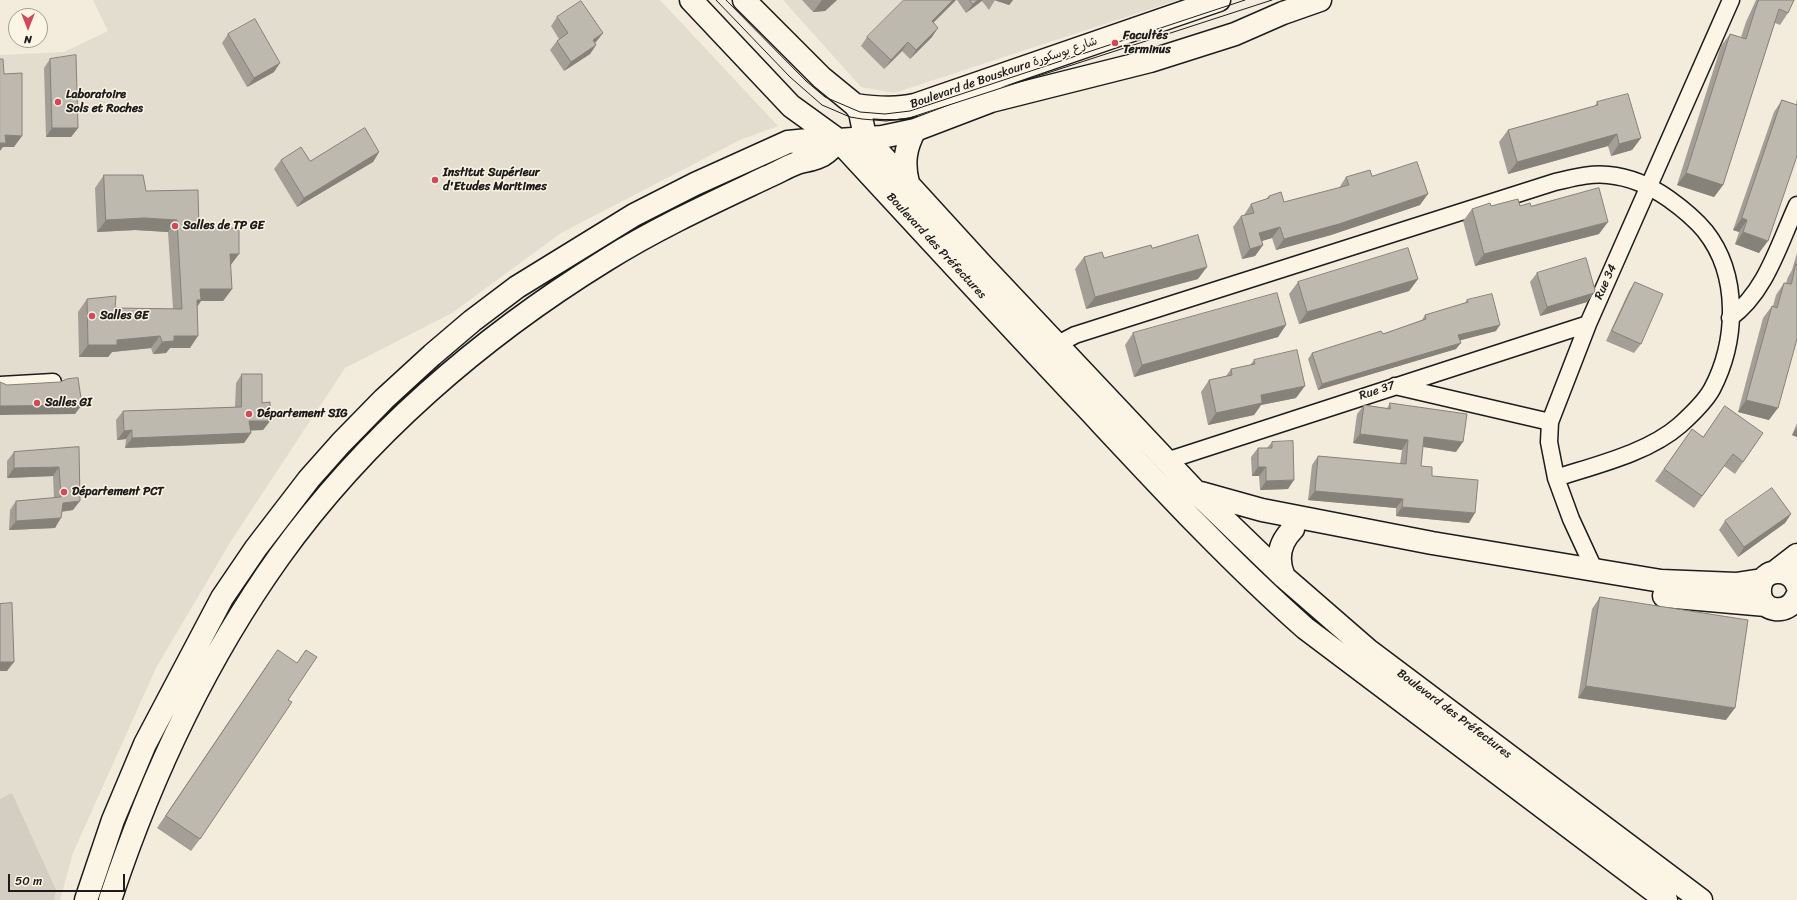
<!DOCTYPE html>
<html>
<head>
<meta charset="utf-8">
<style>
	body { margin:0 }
	#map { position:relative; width:1797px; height:900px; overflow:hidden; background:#f3ecdd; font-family:Sriracha,sans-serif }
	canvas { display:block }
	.north { position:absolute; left:8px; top:8px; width:40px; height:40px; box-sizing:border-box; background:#fcf5e5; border:1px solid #a29e95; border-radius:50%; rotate:180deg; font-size:11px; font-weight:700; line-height:16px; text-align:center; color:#1c1c1c }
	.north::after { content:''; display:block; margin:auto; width:14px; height:18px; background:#d1495b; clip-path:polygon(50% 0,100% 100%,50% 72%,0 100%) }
	.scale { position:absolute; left:8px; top:874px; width:117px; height:18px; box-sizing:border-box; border:2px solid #1c1c1c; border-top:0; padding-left:5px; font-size:12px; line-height:14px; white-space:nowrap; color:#1c1c1c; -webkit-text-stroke:3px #fcf5e5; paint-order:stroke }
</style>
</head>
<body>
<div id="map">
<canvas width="1797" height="900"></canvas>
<div class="north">N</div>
<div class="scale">50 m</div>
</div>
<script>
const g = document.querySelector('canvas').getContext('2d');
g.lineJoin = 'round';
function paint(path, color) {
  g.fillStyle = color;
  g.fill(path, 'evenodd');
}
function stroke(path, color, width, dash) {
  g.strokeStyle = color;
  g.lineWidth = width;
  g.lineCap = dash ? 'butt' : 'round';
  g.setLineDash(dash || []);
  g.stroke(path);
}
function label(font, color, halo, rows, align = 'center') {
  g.font = font + ' Sriracha,"Playpen Sans Arabic",sans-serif';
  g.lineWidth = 3;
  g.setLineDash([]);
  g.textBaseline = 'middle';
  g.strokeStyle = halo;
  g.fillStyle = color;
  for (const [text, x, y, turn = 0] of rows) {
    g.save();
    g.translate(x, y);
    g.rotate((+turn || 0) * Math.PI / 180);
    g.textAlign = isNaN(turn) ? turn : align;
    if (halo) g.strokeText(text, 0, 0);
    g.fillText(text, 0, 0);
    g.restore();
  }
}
const built = new Path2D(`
	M 93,0 L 660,0 L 778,126 L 740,140 L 561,233 L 452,313 L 345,368 L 231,541 L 156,668 L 73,853 L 60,900 L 0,900 L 0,55 L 64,52 L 108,31 Z
	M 783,0 L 1178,0 L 894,93 L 861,87 Z`);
const green = new Path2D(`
	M 12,793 L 56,890 L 54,900 L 0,900 L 0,799 Z`);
const street = new Path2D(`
	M 1730,318 C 1766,292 1779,244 1797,205
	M 1058,344 L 1075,335 L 1555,182 C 1573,178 1590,173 1608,175 C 1630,177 1652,187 1669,199 C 1683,209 1695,219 1705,231 C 1740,275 1737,341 1712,389 C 1705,402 1691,415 1680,425 C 1648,453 1596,465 1556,478
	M 0,385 L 53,382
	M 1395,386 L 1550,422
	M 1166,461 L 1588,324
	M 1595,571 L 1571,519 L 1556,478 L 1549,442 L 1550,422 L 1588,324 L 1731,0`);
const secondary = new Path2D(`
	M 691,0 L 791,106 L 838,140 C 921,230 1004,320 1088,409 C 1158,484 1228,560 1305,628 L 1666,900
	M 744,0 L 822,78 L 855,105 L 860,112 L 865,137 L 981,264 L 1197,493 L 1284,577 L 1368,650 L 1701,900
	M 855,105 C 875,108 895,110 915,105 L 1219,0
	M 908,183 C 903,163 905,148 915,130
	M 1201,493 L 1262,510 L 1432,543 L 1661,581 L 1736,584 L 1762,580
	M 1775,572 L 1797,555
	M 1284,577 C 1276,559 1279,543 1293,529
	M 1797,585 C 1791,567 1761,567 1760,589 C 1758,612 1788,617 1797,596
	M 1664,596 L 1766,605
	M 86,900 L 113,820 L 145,744 L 222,598 L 256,548 L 309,479 L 341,443 L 384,399 L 432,355 L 472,321 L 517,287 L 634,215 L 695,184 L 788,142 L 818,139 L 838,140 L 882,137 L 915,130 L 991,101 L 1150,61 L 1235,34 L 1283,13 L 1320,0
	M 110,900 C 150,779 205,661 279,557 C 365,437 481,337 606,260 C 657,228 712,203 767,177 C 777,173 786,167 797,163 C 807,160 819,159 827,152 C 831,149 835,144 838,140`);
const tram = new Path2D(`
	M 716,0 L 790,77 L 822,105 L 850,117 L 862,119 L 886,121 L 909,118 L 1272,0
	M 726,0 L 806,81 L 825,97 L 860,112 L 885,114 L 910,111 L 1245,0`);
const wall = new Path2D(`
	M 802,0 L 837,0 L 825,11 L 813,12 Z
	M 956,0 L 933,23 L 932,37 L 910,59 L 902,51 L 884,69 L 861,46 L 867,37 Z
	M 957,0 L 1013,0 L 1009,5 L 995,0 L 989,10 L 982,1 L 966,13 Z
	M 1756,0 L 1794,0 L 1788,13 L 1780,25 L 1775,23 L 1723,185 L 1714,197 L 1677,185 L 1721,46 L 1730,34 L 1741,37 L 1746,22 Z
	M 557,17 L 603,33 L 595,43 L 596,45 L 590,54 L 564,71 L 550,50 L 557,41 L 559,39 L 551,26 Z
	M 228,34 L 274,72 L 247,87 L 222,43 Z
	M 50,59 L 78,128 L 71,137 L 46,137 L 44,68 Z
	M 1797,99 L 1797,156 L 1759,253 L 1735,244 L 1739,232 L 1733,230 L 1774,112 L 1782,100 L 1796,105 Z
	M 1597,102 L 1641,138 L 1632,150 L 1611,156 L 1608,146 L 1508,174 L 1499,142 L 1508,130 L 1595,106 Z
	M 379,152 L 373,162 L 297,207 L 274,169 L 281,160 L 310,161 Z
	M 104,175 L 146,191 L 199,229 L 230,266 L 232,289 L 223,301 L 201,301 L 197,306 L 190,348 L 170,348 L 166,353 L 153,354 L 151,348 L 112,352 L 108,357 L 79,357 L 78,312 L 87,299 L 115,308 L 173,309 L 168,232 L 135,230 L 97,232 L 95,188 Z
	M 1372,176 L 1420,205 L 1331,235 L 1276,250 L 1272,238 L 1261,241 L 1263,245 L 1255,256 L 1242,259 L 1233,227 L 1241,216 L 1244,216 L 1244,215 L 1251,204 L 1266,199 L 1269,196 L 1284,202 L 1339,188 L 1346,177 Z
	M 1491,206 L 1520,206 L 1599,234 L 1475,266 L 1463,221 L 1472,209 Z
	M 1152,248 L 1198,279 L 1086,309 L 1075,269 L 1084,257 L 1104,258 Z
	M 1797,253 L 1797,339 L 1769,420 L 1738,412 L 1763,318 L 1772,306 L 1773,306 L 1776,295 L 1784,283 L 1786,283 L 1788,277 L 1792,270 Z
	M 1537,273 L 1594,293 L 1587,302 L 1540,316 L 1530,282 Z
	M 1418,279 L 1409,291 L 1299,324 L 1289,294 L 1298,282 Z
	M 1635,282 L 1641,344 L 1634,353 L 1606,341 L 1629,291 Z
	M 1467,300 L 1496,331 L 1460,340 L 1456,349 L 1318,390 L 1308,359 L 1312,353 L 1383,334 L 1422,320 L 1425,315 L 1465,303 Z
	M 1286,325 L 1278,337 L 1134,377 L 1125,345 L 1133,333 Z
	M 1254,360 L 1296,398 L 1261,405 L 1254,415 L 1208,425 L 1201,392 L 1209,380 L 1226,376 L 1231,369 L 1250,365 Z
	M 242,374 L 262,403 L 270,421 L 263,430 L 250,430 L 251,433 L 244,443 L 125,448 L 126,439 L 117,440 L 116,420 L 123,411 L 235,407 L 236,383 Z
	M 1390,403 L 1456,452 L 1423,447 L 1421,466 L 1432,476 L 1469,523 L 1396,516 L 1396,508 L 1308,500 L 1312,465 L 1318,456 L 1400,464 L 1402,450 L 1353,443 L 1357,414 L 1364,405 L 1387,408 Z
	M 1797,423 L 1797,437 L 1792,435 Z
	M 1692,429 L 1703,437 L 1763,433 L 1735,474 L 1724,466 L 1694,508 L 1655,481 Z
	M 1272,442 L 1288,489 L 1260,490 L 1259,476 L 1252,476 L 1251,457 L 1258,448 L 1267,448 Z
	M 79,447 L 73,510 L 62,512 L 55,528 L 9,530 L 10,510 L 16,501 L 54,498 L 53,476 L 7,478 L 7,461 L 14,452 Z
	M 1791,514 L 1785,523 L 1738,557 L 1719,530 L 1725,521 Z
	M 1600,597 L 1726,720 L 1578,698 L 1592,609 Z
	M 306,650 L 288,700 L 200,839 L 191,851 L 157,828 L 269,662 L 297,663 Z`);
const shadedWall = new Path2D(`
	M 822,0 L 837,0 L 825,11 L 813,12 Z
	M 953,0 L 956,0 L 925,31 L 932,21 Z
	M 978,0 L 983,0 L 966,13 L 973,4 Z
	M 994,0 L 1013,0 L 1009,5 Z
	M 938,28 L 932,37 L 910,59 L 916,50 Z
	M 603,33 L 596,42 L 586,49 L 593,40 Z
	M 908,42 L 902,51 L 884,69 L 891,60 Z
	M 596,45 L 590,54 L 564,71 L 571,62 Z
	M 280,63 L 274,72 L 247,87 L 254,78 Z
	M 52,128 L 78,128 L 71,137 L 46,137 Z
	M 1617,134 L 1608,146 L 1508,174 L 1517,162 Z
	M 5,135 L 22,136 L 14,147 L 3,147 L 0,151 L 0,143 Z
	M 1641,138 L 1632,150 L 1611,156 L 1619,144 Z
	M 379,152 L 373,162 L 297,207 L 304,198 Z
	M 1686,173 L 1723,185 L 1714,197 L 1677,185 Z
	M 1428,194 L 1420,205 L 1331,235 L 1276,250 L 1284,239 Z
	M 144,218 L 177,220 L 168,232 L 135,230 L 97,232 L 106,220 Z
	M 1742,218 L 1747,220 L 1739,232 L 1733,230 Z
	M 1608,222 L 1599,234 L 1475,266 L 1484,254 Z
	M 1280,227 L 1272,238 L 1252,244 L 1259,233 Z
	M 1743,232 L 1768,241 L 1759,253 L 1735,244 Z
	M 1263,245 L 1255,256 L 1242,259 L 1250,249 Z
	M 230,254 L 239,254 L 230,266 Z
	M 1207,267 L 1198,279 L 1086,309 L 1095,297 Z
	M 1418,279 L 1409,291 L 1299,324 L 1307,312 Z
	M 200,289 L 232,289 L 223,301 L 201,301 L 193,313 Z
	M 1594,293 L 1587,302 L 1540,316 L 1547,307 Z
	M 1286,325 L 1278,337 L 1134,377 L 1142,365 Z
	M 1500,325 L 1496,331 L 1454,342 L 1458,335 Z
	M 160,336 L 151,348 L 112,352 L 108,357 L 79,357 L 88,345 L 117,340 Z
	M 174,336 L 198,336 L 190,348 L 170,348 L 166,353 L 153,354 L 162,342 Z
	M 1461,343 L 1456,349 L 1318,390 L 1322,384 Z
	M 1305,386 L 1296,398 L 1261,405 L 1254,415 L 1208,425 L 1216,413 L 1261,395 Z
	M 1746,400 L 1778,408 L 1769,420 L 1738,412 Z
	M 82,405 L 75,414 L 0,415 L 0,406 Z
	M 249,421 L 270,421 L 263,430 L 243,431 Z
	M 1797,427 L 1797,437 L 1792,435 Z
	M 132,430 L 126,439 L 117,440 L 124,431 Z
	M 251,433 L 244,443 L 125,448 L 132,438 Z
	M 1360,434 L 1408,440 L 1402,450 L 1353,443 Z
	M 1424,437 L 1463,442 L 1456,452 L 1418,446 Z
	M 59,467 L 53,476 L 7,478 L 14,468 Z
	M 1258,467 L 1266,467 L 1259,476 L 1252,476 Z
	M 1294,480 L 1288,489 L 1260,490 L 1266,481 Z
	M 1315,491 L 1403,499 L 1396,508 L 1308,500 Z
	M 80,501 L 73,510 L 56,512 L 63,503 Z
	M 1402,507 L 1475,513 L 1469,523 L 1396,516 Z
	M 1791,514 L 1785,523 L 1738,557 L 1744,547 Z
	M 61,518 L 55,528 L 9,530 L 16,521 Z
	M 0,662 L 14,662 L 7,671 L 0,671 Z
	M 1586,686 L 1735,708 L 1726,720 L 1578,698 Z`);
const building = new Path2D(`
	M 904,0 L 953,0 L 932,21 L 938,28 L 916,50 L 908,42 L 891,60 L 867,37 Z
	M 970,0 L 978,0 L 973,4 Z
	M 1759,0 L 1794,0 L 1788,13 L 1779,9 L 1723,185 L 1686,173 L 1730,34 L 1746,39 L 1755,10 Z
	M 581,1 L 603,33 L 593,40 L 596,45 L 571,62 L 557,41 L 568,33 L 557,17 Z
	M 255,19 L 280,63 L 254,78 L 228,34 Z
	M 76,55 L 78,128 L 52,128 L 50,59 Z
	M 0,59 L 3,59 L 4,74 L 22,73 L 22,136 L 5,135 L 6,143 L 0,143 Z
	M 1628,94 L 1641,138 L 1619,144 L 1617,134 L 1517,162 L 1508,130 L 1598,105 L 1597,102 Z
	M 1782,100 L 1797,105 L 1797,156 L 1768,241 L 1743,232 L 1747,220 L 1742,218 Z
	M 365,128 L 379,152 L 304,198 L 281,160 L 301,147 L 310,161 Z
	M 1417,162 L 1428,194 L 1339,224 L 1284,239 L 1280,227 L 1259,233 L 1263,245 L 1250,249 L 1241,216 L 1254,213 L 1251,204 L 1269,198 L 1269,196 L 1281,192 L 1284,202 L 1349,185 L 1346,177 L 1370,170 L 1372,176 Z
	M 104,175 L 143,175 L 146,191 L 198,190 L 199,229 L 239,228 L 239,254 L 230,254 L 232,289 L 200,289 L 201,300 L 197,300 L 198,336 L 174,336 L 174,341 L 162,342 L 160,336 L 117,340 L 117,345 L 88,345 L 87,299 L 116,296 L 115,308 L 182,309 L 177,220 L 144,218 L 106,220 Z
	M 1599,188 L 1608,222 L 1484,254 L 1472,209 L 1490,203 L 1491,206 L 1518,199 L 1520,206 L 1530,203 L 1531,206 Z
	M 1198,235 L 1207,267 L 1095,297 L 1084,257 L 1102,252 L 1104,258 L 1151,245 L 1152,248 Z
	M 1408,248 L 1418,279 L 1307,312 L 1298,282 Z
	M 1586,258 L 1595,290 L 1594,293 L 1547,307 L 1537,273 Z
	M 1796,264 L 1797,265 L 1797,339 L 1778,408 L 1746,400 L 1772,306 L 1777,308 L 1784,283 L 1791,284 Z
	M 1635,282 L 1663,294 L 1641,344 L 1612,331 Z
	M 1277,293 L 1286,325 L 1142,365 L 1133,333 Z
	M 1492,294 L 1500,325 L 1458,335 L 1461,343 L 1322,384 L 1312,353 L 1381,331 L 1383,334 L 1426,319 L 1425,315 L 1468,302 L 1467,300 Z
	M 1297,350 L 1305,386 L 1261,395 L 1262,403 L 1216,413 L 1209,380 L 1232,375 L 1231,369 L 1255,364 L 1254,360 Z
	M 242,374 L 262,374 L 262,403 L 270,402 L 270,421 L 249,421 L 251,433 L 132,438 L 132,430 L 124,431 L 123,411 L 241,407 Z
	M 78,378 L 82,405 L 0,406 L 0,382 L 7,385 L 60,382 L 67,379 Z
	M 1390,403 L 1467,414 L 1463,442 L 1424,437 L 1421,466 L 1432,467 L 1432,476 L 1478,480 L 1475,513 L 1402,507 L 1403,499 L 1315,491 L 1318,456 L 1406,464 L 1408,440 L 1360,434 L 1364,405 L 1390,409 Z
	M 1725,406 L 1763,433 L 1743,462 L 1733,454 L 1702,496 L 1664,469 L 1692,429 L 1703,437 Z
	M 1293,441 L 1294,480 L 1266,481 L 1266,467 L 1258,467 L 1258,448 L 1272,448 L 1272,442 Z
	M 79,447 L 80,501 L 63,503 L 61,518 L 16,521 L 16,501 L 61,497 L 59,467 L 14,468 L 14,452 Z
	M 1772,488 L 1791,514 L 1744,547 L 1725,521 Z
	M 1600,597 L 1748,620 L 1735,708 L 1586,686 Z
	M 12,603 L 14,662 L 0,662 L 0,604 Z
	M 278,650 L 297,663 L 306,650 L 317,657 L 288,700 L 292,702 L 200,839 L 166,816 Z`);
const markers = [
	[1115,43,4,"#d1495b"],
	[58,102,4,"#d1495b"],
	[435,180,4,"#d1495b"],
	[175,226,4,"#d1495b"],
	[92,316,4,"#d1495b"],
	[37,403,4,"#d1495b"],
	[249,414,4,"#d1495b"],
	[64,492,4,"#d1495b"]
];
const poiNames = [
	["Facultés",1123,36],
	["Terminus",1123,50],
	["Laboratoire",66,95],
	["Sols et Roches",66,109],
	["Institut Supérieur",443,173],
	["d'Etudes Maritimes",443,187],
	["Salles de TP GE",183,226],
	["Salles GE",100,316],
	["Salles GI",45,403],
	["Département SIG",257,414],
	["Département PCT",72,492]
];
const streetNames = [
	["Boulevard de Bouskoura شارع بوسكورة",1004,73,-19],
	["Boulevard des Préfectures",936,246,47],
	["Rue 34",1606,282,-66],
	["Rue 37",1377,391,-18],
	["Boulevard des Préfectures",1454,714,37]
];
paint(built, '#e3ddcf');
paint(green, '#d3cec1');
stroke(street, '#1c1c1c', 19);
stroke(secondary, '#1c1c1c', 25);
stroke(street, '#fcf5e5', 16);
stroke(secondary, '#fcf5e5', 22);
stroke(tram, '#1c1c1c', 1);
paint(wall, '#a39f96');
paint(shadedWall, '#85827a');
paint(building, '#beb9ae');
stroke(building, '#85827a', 1);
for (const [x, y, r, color] of markers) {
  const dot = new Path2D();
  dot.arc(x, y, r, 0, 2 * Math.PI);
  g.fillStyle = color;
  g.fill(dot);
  stroke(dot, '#fcf5e5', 1.5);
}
label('bold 12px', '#1c1c1c', '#fcf5e5', poiNames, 'left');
label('12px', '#1c1c1c', '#fcf5e5', streetNames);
</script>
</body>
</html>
